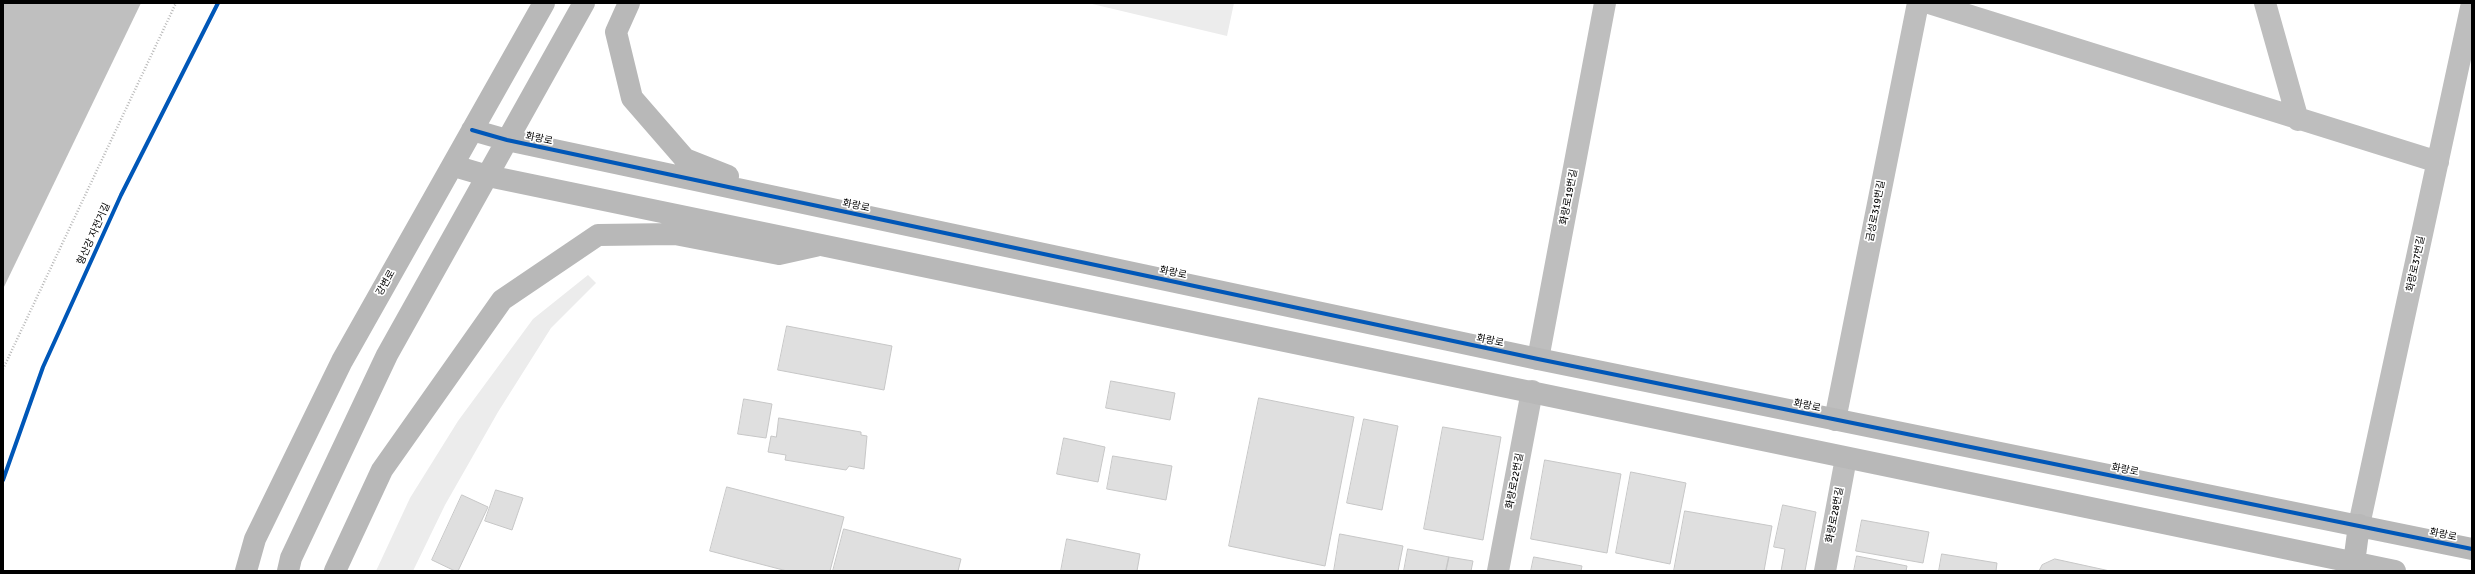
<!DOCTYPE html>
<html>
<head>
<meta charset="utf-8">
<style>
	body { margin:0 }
	#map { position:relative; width:2475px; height:574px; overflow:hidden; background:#fff; font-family:Signika,sans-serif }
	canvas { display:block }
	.frame { position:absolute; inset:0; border:4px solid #000; pointer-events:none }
</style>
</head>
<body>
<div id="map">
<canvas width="2475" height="574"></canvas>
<div class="frame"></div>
</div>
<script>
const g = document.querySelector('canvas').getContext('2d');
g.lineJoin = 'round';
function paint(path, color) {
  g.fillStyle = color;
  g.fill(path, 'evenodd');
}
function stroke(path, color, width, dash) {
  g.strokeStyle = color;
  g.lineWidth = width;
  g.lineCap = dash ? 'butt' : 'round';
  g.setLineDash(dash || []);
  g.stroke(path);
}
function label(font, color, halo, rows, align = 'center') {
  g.font = font + ' Signika,"Noto Sans KR",sans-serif';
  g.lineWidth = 3.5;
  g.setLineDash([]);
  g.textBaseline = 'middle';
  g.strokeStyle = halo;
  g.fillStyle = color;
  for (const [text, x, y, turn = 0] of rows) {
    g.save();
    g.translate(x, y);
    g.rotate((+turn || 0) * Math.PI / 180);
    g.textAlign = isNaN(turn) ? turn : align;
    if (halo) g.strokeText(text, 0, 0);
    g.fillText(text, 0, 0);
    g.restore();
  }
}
const green = new Path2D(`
	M 1088,3 L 1234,3 L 1227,36 Z
	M 588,275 L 596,283 L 551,328 L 498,412 L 445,505 L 413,571 L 376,571 L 410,498 L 458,421 L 533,319 Z`);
const water = new Path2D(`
	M 3,3 L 141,3 L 3,289 Z`);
const building = new Path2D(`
	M 787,326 L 892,346 L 884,390 L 778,370 Z
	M 1111,381 L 1175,393 L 1170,420 L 1106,408 Z
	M 1259,398 L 1354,417 L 1325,566 L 1229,546 Z
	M 744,399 L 772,404 L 766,438 L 738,434 Z
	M 779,418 L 861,432 L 861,435 L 867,436 L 864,469 L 849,466 L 846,470 L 785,460 L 786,455 L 768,452 L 771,436 L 776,437 Z
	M 1364,419 L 1398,426 L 1382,510 L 1347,503 Z
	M 1443,427 L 1501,437 L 1483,540 L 1424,529 Z
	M 1064,438 L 1105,447 L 1098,482 L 1057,474 Z
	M 1113,456 L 1172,466 L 1166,500 L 1107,489 Z
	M 1545,460 L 1621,474 L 1607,553 L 1531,539 Z
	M 1631,472 L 1686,483 L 1670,564 L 1616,553 Z
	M 727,487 L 844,517 L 830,571 L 787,571 L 710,551 Z
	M 496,490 L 523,498 L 512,530 L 485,521 Z
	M 462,495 L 488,507 L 458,571 L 455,571 L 432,560 Z
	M 1783,505 L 1816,512 L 1805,571 L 1781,571 L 1785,549 L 1774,547 Z
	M 1685,511 L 1772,526 L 1764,571 L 1674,571 Z
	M 1862,520 L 1929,532 L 1923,563 L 1856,551 Z
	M 844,529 L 961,559 L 958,571 L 833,571 Z
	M 1340,534 L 1403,546 L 1398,571 L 1334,571 Z
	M 1067,539 L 1140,554 L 1137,571 L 1061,571 Z
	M 1408,549 L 1449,557 L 1446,571 L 1404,571 Z
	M 1942,554 L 1997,563 L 1996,571 L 1939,571 Z
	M 1857,556 L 1907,566 L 1906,571 L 1854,571 Z
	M 1449,557 L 1473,561 L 1471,571 L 1446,571 Z
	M 1534,557 L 1582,566 L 1581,571 L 1531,571 Z
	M 2055,559 L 2110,571 L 2039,571 L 2042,565 Z`);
const path = new Path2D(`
	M 3,369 L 176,3`);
const street = new Path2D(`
	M 1929,3 L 2438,162
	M 2265,3 L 2298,120
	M 1538,359 L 1605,3
	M 1835,420 L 1918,3
	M 2359,525 L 2472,3
	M 1498,571 L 1532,391
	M 1825,571 L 1846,458`);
const secondary = new Path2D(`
	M 629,3 L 616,32 L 632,98 L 685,159 L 728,176
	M 472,130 L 507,140 L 1538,359 L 2472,549
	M 454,166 L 488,176 L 2395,571
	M 2354,563 L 2359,525
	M 246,571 L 255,539 L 342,361 L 544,3
	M 288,571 L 291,558 L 387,355 L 584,3
	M 335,571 L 382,470 L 502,300 L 598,235 L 675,234 L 779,254 L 815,246`);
const cycleway = new Path2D(`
	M 472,130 L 507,140 L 1538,359 L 2472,549
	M 3,480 L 43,367 L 121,195 L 218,3`);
const streetNames = [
	["화랑로",539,139,12],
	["화랑로19번길",1569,197,-79],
	["화랑로",856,206,12],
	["금성로319번길",1876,211,-79],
	["형산강 자전거길",94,234,-66],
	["화랑로37번길",2416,264,-78],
	["화랑로",1173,273,12],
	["강변로",386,283,-60],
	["화랑로",1490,341,12],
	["화랑로",1807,406,12],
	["화랑로",2125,470,11],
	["화랑로22번길",1515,481,-79],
	["화랑로28번길",1835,515,-79],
	["화랑로",2443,535,12]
];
paint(green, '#ececec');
paint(water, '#bfbfbf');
paint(building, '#dfdfdf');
stroke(building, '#c7c7c7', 1);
stroke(path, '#b9b9b9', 2.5, [1, 2]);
stroke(street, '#bebebe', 22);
stroke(secondary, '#b8b8b8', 22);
stroke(cycleway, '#0057b8', 4);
label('10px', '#000', '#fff', streetNames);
</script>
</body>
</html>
